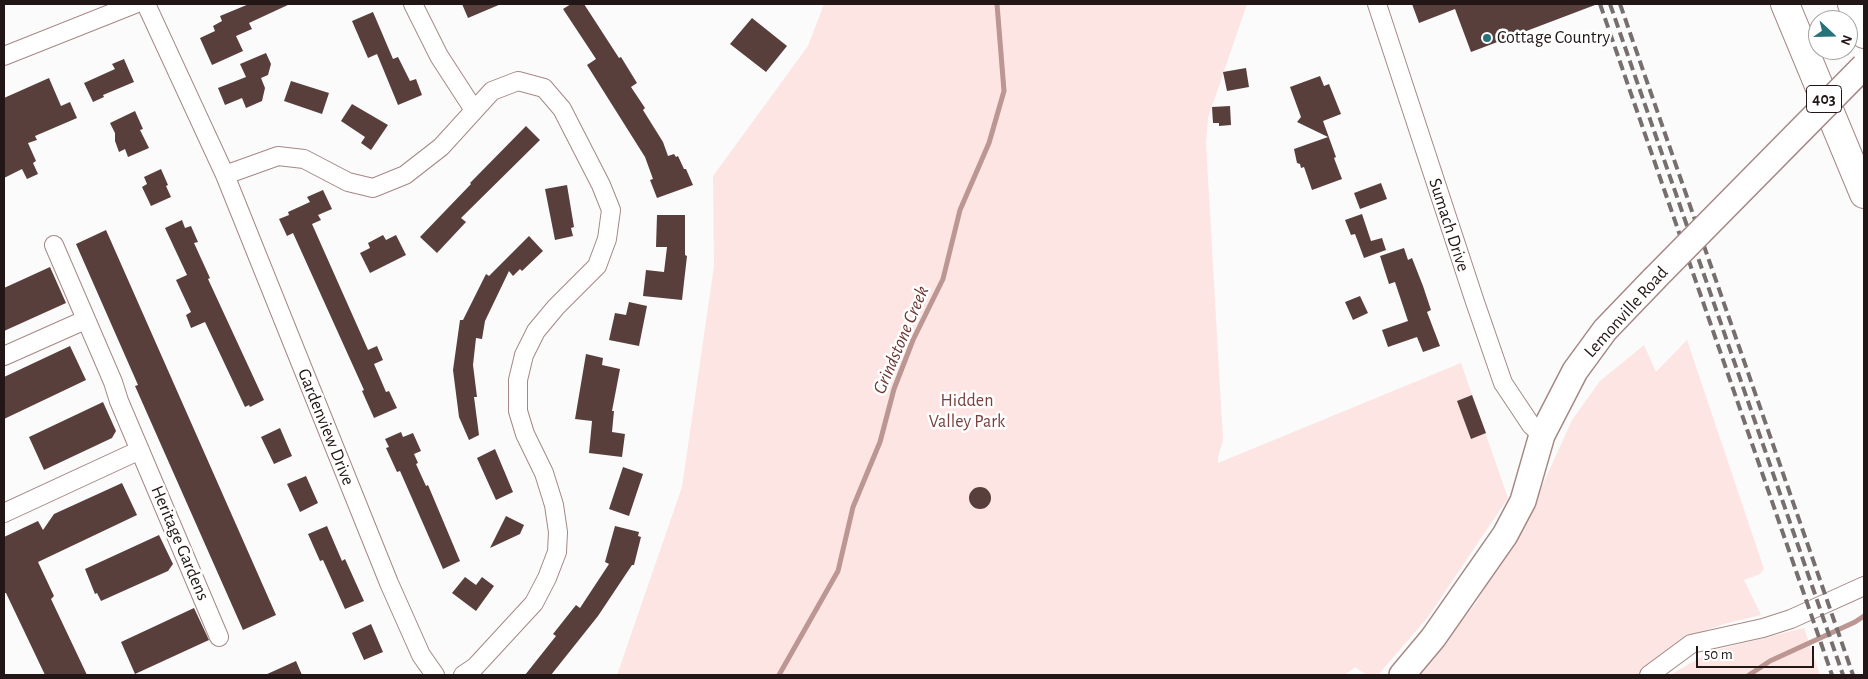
<!DOCTYPE html>
<html>
<head>
<meta charset="utf-8">
<style>
	body { margin:0 }
	#map { position:relative; width:1868px; height:679px; overflow:hidden; background:#fbfbfb; font-family:"Alegreya Sans",sans-serif }
	canvas { display:block }
	.frame { position:absolute; inset:0; border:5px solid #221716; pointer-events:none }
	.north { position:absolute; left:1808px; top:10px; width:50px; height:50px; box-sizing:border-box; background:#fff; border:1px solid #a7a2a2; border-radius:50%; rotate:111deg; font-size:14px; font-weight:700; line-height:20px; text-align:center; color:#221716 }
	.north::after { content:''; display:block; margin:auto; width:18px; height:22px; background:#287279; clip-path:polygon(50% 0,100% 100%,50% 72%,0 100%) }
	.scale { position:absolute; left:1696px; top:646px; width:118px; height:22px; box-sizing:border-box; border:2px solid #221716; border-top:0; padding-left:6px; font-size:15px; line-height:18px; white-space:nowrap; color:#221716; -webkit-text-stroke:4px #fff; paint-order:stroke }
</style>
</head>
<body>
<div id="map">
<canvas width="1868" height="679"></canvas>
<div class="frame"></div>
<div class="north">N</div>
<div class="scale">50 m</div>
</div>
<script>
const g = document.querySelector('canvas').getContext('2d');
g.lineJoin = 'round';
function paint(path, color) {
  g.fillStyle = color;
  g.fill(path, 'evenodd');
}
function stroke(path, color, width, dash) {
  g.strokeStyle = color;
  g.lineWidth = width;
  g.lineCap = dash ? 'butt' : 'round';
  g.setLineDash(dash || []);
  g.stroke(path);
}
function label(font, color, halo, rows, align = 'center') {
  g.font = font + ' "Alegreya Sans",sans-serif';
  g.lineWidth = 5;
  g.setLineDash([]);
  g.textBaseline = 'middle';
  g.strokeStyle = halo;
  g.fillStyle = color;
  for (const [text, x, y, turn = 0] of rows) {
    g.save();
    g.translate(x, y);
    g.rotate((+turn || 0) * Math.PI / 180);
    g.textAlign = isNaN(turn) ? turn : align;
    if (halo) g.strokeText(text, 0, 0);
    g.fillText(text, 0, 0);
    g.restore();
  }
}
const green = new Path2D(`
	M 824,4 L 1247,4 L 1208,118 L 1206,143 L 1223,440 L 1218,457 L 1218,463 L 1461,363 L 1508,498 L 1428,617 L 1378,675 L 1367,675 L 1355,667 L 1345,675 L 617,675 L 682,487 L 714,266 L 713,176 L 808,46 Z
	M 1687,340 L 1764,569 L 1760,574 L 1744,580 L 1761,615 L 1724,624 L 1690,636 L 1637,675 L 1417,675 L 1476,603 L 1539,493 L 1572,420 L 1600,381 L 1644,345 L 1656,372 Z
	M 1804,628 L 1820,675 L 1670,675 L 1712,651 Z`);
const stream = new Path2D(`
	M 779,675 L 838,571 L 853,507 L 880,442 L 894,389 L 913,340 L 943,279 L 960,210 L 989,143 L 1004,91 L 997,4
	M 1749,675 L 1770,661 L 1855,622 L 1864,616`);
const building = new Path2D(`
	M 249,4 L 290,4 L 249,23 L 252,29 L 236,36 L 243,51 L 212,65 L 200,38 L 215,31 L 213,26 L 222,21 L 220,16 Z
	M 462,4 L 501,4 L 468,18 Z
	M 571,4 L 584,4 L 619,58 L 621,57 L 637,83 L 631,87 L 645,108 L 643,110 L 663,142 L 668,156 L 674,154 L 676,157 L 678,156 L 684,169 L 686,169 L 693,185 L 657,198 L 650,180 L 653,179 L 645,157 L 587,65 L 596,59 L 563,9 Z
	M 1412,4 L 1595,4 L 1595,5 L 1471,52 L 1455,9 L 1419,23 Z
	M 373,12 L 393,59 L 398,57 L 410,81 L 416,79 L 422,95 L 398,105 L 377,54 L 368,58 L 352,21 Z
	M 752,18 L 787,46 L 766,72 L 730,44 Z
	M 266,53 L 271,64 L 268,75 L 261,78 L 265,88 L 262,101 L 246,108 L 242,98 L 225,105 L 218,88 L 246,77 L 240,64 Z
	M 124,59 L 134,82 L 103,95 L 104,97 L 93,102 L 84,83 L 115,69 L 112,64 Z
	M 1246,68 L 1249,87 L 1227,91 L 1223,72 Z
	M 1320,76 L 1324,86 L 1329,84 L 1341,114 L 1323,121 L 1336,157 L 1334,158 L 1342,179 L 1312,190 L 1304,167 L 1301,168 L 1300,164 L 1297,163 L 1294,149 L 1328,137 L 1297,122 L 1301,117 L 1290,87 Z
	M 49,78 L 61,106 L 70,102 L 77,118 L 35,136 L 37,140 L 28,143 L 36,161 L 33,163 L 38,174 L 27,179 L 22,169 L 4,178 L 4,98 Z
	M 291,81 L 329,93 L 322,114 L 284,101 Z
	M 352,104 L 388,125 L 371,150 L 361,143 L 365,137 L 341,121 Z
	M 1230,106 L 1231,125 L 1219,126 L 1219,123 L 1213,123 L 1212,107 Z
	M 135,111 L 143,129 L 140,130 L 149,148 L 128,157 L 125,149 L 119,152 L 115,141 L 115,133 L 110,123 Z
	M 526,126 L 540,140 L 461,218 L 466,222 L 437,253 L 420,237 L 471,184 L 470,183 Z
	M 161,169 L 168,185 L 166,186 L 171,197 L 151,206 L 142,187 L 147,184 L 144,177 Z
	M 1381,183 L 1387,199 L 1360,209 L 1354,193 Z
	M 567,185 L 574,227 L 571,228 L 573,236 L 555,240 L 545,189 Z
	M 323,190 L 332,209 L 318,215 L 321,220 L 312,224 L 368,350 L 377,346 L 383,360 L 374,364 L 386,392 L 389,391 L 397,408 L 374,418 L 362,391 L 364,390 L 293,233 L 287,236 L 279,219 L 289,215 L 288,212 L 310,202 L 307,197 Z
	M 1362,214 L 1371,241 L 1382,238 L 1386,250 L 1364,258 L 1355,234 L 1351,235 L 1345,220 Z
	M 657,215 L 685,215 L 685,255 L 687,256 L 682,300 L 643,296 L 646,270 L 664,272 L 667,247 L 656,247 Z
	M 182,220 L 185,228 L 191,226 L 198,242 L 194,243 L 210,278 L 208,279 L 264,400 L 250,407 L 249,405 L 245,407 L 205,322 L 191,328 L 186,315 L 191,312 L 176,280 L 187,275 L 165,228 Z
	M 106,230 L 276,615 L 243,630 L 135,386 L 138,385 L 76,244 Z
	M 383,235 L 386,240 L 396,235 L 406,255 L 370,273 L 360,253 L 370,248 L 368,243 Z
	M 529,236 L 543,251 L 522,271 L 520,269 L 513,276 L 509,271 L 485,321 L 482,339 L 476,338 L 473,365 L 477,397 L 474,397 L 479,435 L 469,440 L 459,417 L 453,370 L 460,320 L 463,320 L 486,274 L 489,276 Z
	M 1404,248 L 1408,260 L 1412,258 L 1423,286 L 1431,310 L 1427,312 L 1440,346 L 1423,352 L 1417,337 L 1388,347 L 1382,330 L 1408,321 L 1395,282 L 1389,284 L 1380,256 Z
	M 50,267 L 66,303 L 4,331 L 4,288 Z
	M 1360,296 L 1368,313 L 1353,320 L 1345,302 Z
	M 629,302 L 647,306 L 639,346 L 609,340 L 615,313 L 626,315 Z
	M 70,346 L 86,380 L 4,419 L 4,377 Z
	M 586,354 L 603,358 L 602,365 L 620,369 L 612,411 L 614,411 L 612,432 L 625,434 L 622,457 L 589,453 L 592,421 L 575,419 Z
	M 1472,395 L 1486,433 L 1471,439 L 1457,401 Z
	M 103,402 L 116,431 L 112,438 L 44,470 L 29,437 Z
	M 280,428 L 292,456 L 274,464 L 261,437 Z
	M 401,432 L 403,437 L 413,433 L 421,451 L 414,454 L 418,463 L 416,464 L 426,486 L 428,485 L 460,561 L 443,569 L 400,471 L 397,472 L 386,448 L 389,447 L 385,439 Z
	M 495,449 L 513,492 L 496,500 L 477,458 Z
	M 623,467 L 643,474 L 629,516 L 609,509 Z
	M 306,476 L 318,503 L 300,512 L 287,484 Z
	M 122,483 L 137,515 L 38,562 L 54,596 L 51,599 L 87,675 L 45,675 L 6,593 L 4,593 L 4,537 L 38,521 L 43,530 L 54,514 Z
	M969 498a11 11 0 1 1 22 0a11 11 0 1 1-22 0Z
	M 506,516 L 524,525 L 520,534 L 490,548 Z
	M 327,526 L 342,561 L 345,559 L 364,601 L 345,609 L 323,560 L 320,561 L 308,534 Z
	M 615,526 L 639,532 L 638,536 L 641,537 L 634,565 L 632,565 L 598,616 L 551,675 L 525,675 L 556,636 L 553,634 L 576,605 L 580,608 L 609,564 L 605,562 Z
	M 159,535 L 173,564 L 168,571 L 101,601 L 97,593 L 95,594 L 85,569 Z
	M 465,577 L 476,585 L 482,577 L 494,586 L 476,611 L 452,593 Z
	M 194,608 L 209,640 L 135,674 L 121,642 Z
	M 371,624 L 383,652 L 364,660 L 352,633 Z
	M 296,661 L 302,675 L 265,675 Z`);
const street = new Path2D(`
	M 146,4 L 225,175 L 389,583 L 421,655 L 435,675
	M 413,4 L 439,56 L 474,110
	M 1377,4 L 1474,299 L 1503,383 L 1531,425 L 1542,435
	M 4,56 L 135,4
	M 225,175 L 278,156 L 304,159 L 348,182 L 373,188 L 405,175 L 441,147 L 492,91 L 518,81 L 544,88 L 562,109 L 601,185 L 611,210 L 607,239 L 597,266 L 556,307 L 536,331 L 524,355 L 518,380 L 518,411 L 525,434 L 544,473 L 554,505 L 558,532 L 557,552 L 547,578 L 534,603 L 475,667 L 463,675
	M 54,245 L 113,382 L 119,401 L 219,637
	M 4,356 L 85,320
	M 4,513 L 140,450
	M 1649,675 L 1691,644 L 1763,628 L 1791,619 L 1864,586`);
const secondary = new Path2D(`
	M 1402,675 L 1433,638 L 1505,535 L 1523,501 L 1542,435 L 1575,371 L 1605,330 L 1654,279`);
const highway = new Path2D(`
	M 1785,4 L 1864,194
	M 1852,4 L 1864,34`);
const rail = new Path2D(`
	M 1600,4 L 1832,675
	M 1610,4 L 1843,675
	M 1620,4 L 1853,675`);
const secondaryBridge = new Path2D(`
	M 1654,279 L 1864,66`);
const markers = [
	[1487,38,5,"#287279"]
];
const shields = [
	[1824,99,35]
];
const shieldNames = [
	["403",1824,99]
];
const poiNames = [
	["Cottage Country",1497,38]
];
const streetNames = [
	["Sumach Drive",1449,225,72],
	["Lemonville Road",1626,312,-48],
	["Gardenview Drive",326,427,68],
	["Heritage Gardens",180,543,67]
];
const parkNames = [
	["Hidden",967,401],
	["Valley Park",967,422]
];
const waterNames = [
	["Grindstone Creek",901,340,-67]
];
paint(green, '#fde5e3');
stroke(stream, '#bb9692', 5);
paint(building, '#583f3c');
stroke(street, '#a58885', 20);
stroke(secondary, '#a58885', 28);
stroke(highway, '#a58885', 30);
stroke(street, '#fff', 18);
stroke(secondary, '#fff', 25);
stroke(highway, '#fff', 28);
stroke(rail, '#766f6e', 4, [10, 5]);
stroke(secondaryBridge, '#a58885', 28, []);
stroke(secondaryBridge, '#fff', 25);
for (const [x, y, r, color] of markers) {
  const dot = new Path2D();
  dot.arc(x, y, r, 0, 2 * Math.PI);
  g.fillStyle = color;
  g.fill(dot);
  stroke(dot, '#fff', 2);
}
for (const [x, y, w] of shields) {
  const box = new Path2D();
  box.roundRect(x - w / 2, y - 13.5, w, 27, 4);
  g.fillStyle = '#fff';
  g.fill(box);
  stroke(box, '#221716', 1);
}
label('bold 16px', '#221716', null, shieldNames);
label('18px', '#221716', '#fff', poiNames, 'left');
label('18px', '#221716', '#fff', streetNames);
label('18px', '#77413d', '#fff', parkNames);
label('italic 19px', '#6b3733', '#fff', waterNames);
</script>
</body>
</html>
